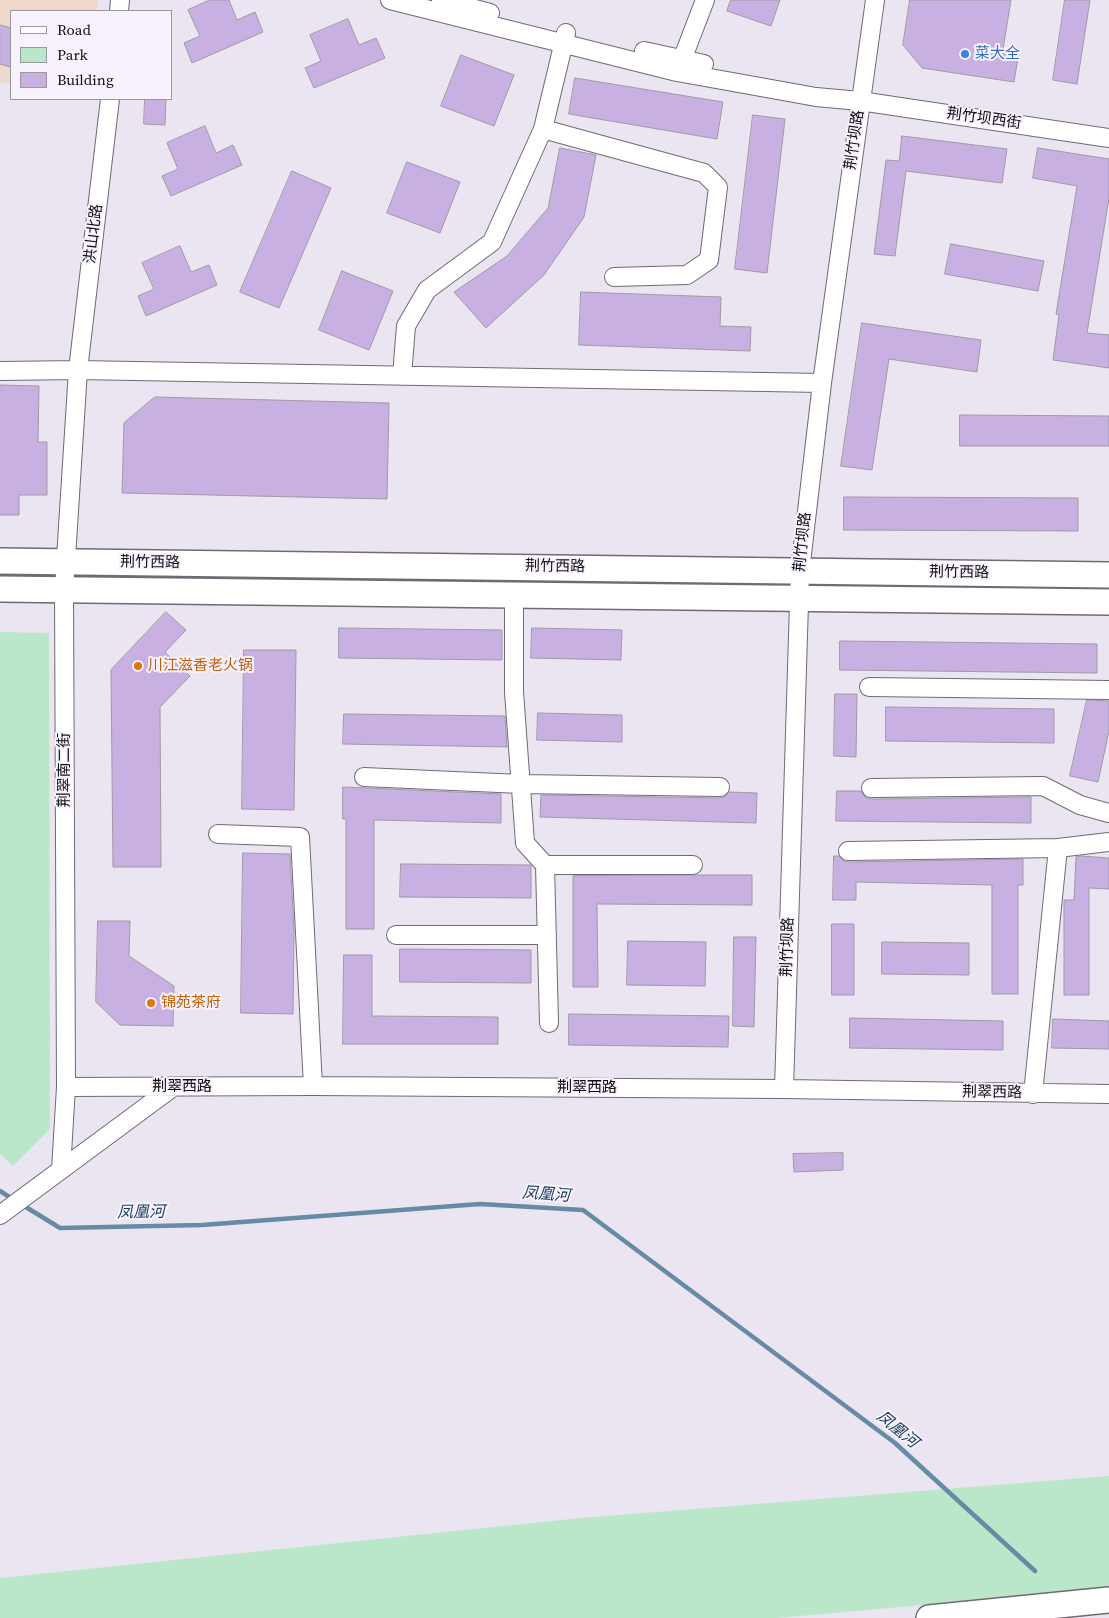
<!DOCTYPE html>
<html>
<head>
<meta charset="utf-8">
<style>
	body { margin:0 }
	#map { position:relative; width:1109px; height:1618px; overflow:hidden; background:#eae5f0; font-family:"Source Serif 4",serif }
	canvas { display:block }
	.legend { position:absolute; left:10px; top:10px; width:162px; height:90px; box-sizing:border-box; background:#f8f2fe; border:1px solid #9b979f; margin:0; padding:6px 9px; list-style:none; font-size:15px; color:#0f0e11 }
	.legend li { display:flex; align-items:center; gap:10px; height:25px }
	.legend b { width:25px; border:1px solid #9b979f }
</style>
</head>
<body>
<div id="map">
<canvas width="1109" height="1618"></canvas>
<ul class="legend">
<li><b style="height:6px;background:#fff"></b>Road</li>
<li><b style="height:14px;background:#bae6ca"></b>Park</li>
<li><b style="height:14px;background:#c9b0e3"></b>Building</li>
</ul>
</div>
<script>
const g = document.querySelector('canvas').getContext('2d');
g.lineJoin = 'round';
function paint(path, color) {
  g.fillStyle = color;
  g.fill(path, 'evenodd');
}
function stroke(path, color, width, dash) {
  g.strokeStyle = color;
  g.lineWidth = width;
  g.lineCap = dash ? 'butt' : 'round';
  g.setLineDash(dash || []);
  g.stroke(path);
}
function label(font, color, halo, rows, align = 'center') {
  g.font = font + ' "Source Serif 4","Noto Sans SC",serif';
  g.lineWidth = 4;
  g.setLineDash([]);
  g.textBaseline = 'middle';
  g.strokeStyle = halo;
  g.fillStyle = color;
  for (const [text, x, y, turn = 0] of rows) {
    g.save();
    g.translate(x, y);
    g.rotate((+turn || 0) * Math.PI / 180);
    g.textAlign = isNaN(turn) ? turn : align;
    if (halo) g.strokeText(text, 0, 0);
    g.fillText(text, 0, 0);
    g.restore();
  }
}
const education = new Path2D(`
	M 0,0 L 98,0 L 97,11 L 11,11 L 11,84 L 0,82 Z`);
const green = new Path2D(`
	M 0,632 L 49,633 L 50,1129 L 13,1166 L 0,1154 Z
	M 1109,1476 L 1109,1588 L 778,1618 L 0,1618 L 0,1578 L 581,1518 Z`);
const stream = new Path2D(`
	M 0,1191 L 14,1200
	M 21,1204 L 60,1228 L 202,1225 L 480,1204 L 583,1210 L 895,1443 L 1035,1571`);
const building = new Path2D(`
	M 210,0 L 229,0 L 237,20 L 255,12 L 263,32 L 192,63 L 184,43 L 200,36 L 188,10 Z
	M 731,0 L 780,0 L 771,26 L 727,11 Z
	M 910,0 L 1011,0 L 1003,49 L 1019,52 L 1014,82 L 922,68 L 903,45 Z
	M 1065,0 L 1090,0 L 1077,84 L 1053,80 Z
	M 348,19 L 359,45 L 376,38 L 385,58 L 314,88 L 305,68 L 321,61 L 310,35 Z
	M 0,25 L 11,28 L 11,67 L 0,64 Z
	M 461,55 L 514,75 L 494,126 L 441,106 Z
	M 575,78 L 723,102 L 717,139 L 569,114 Z
	M 145,99 L 166,99 L 165,125 L 144,124 Z
	M 753,115 L 785,119 L 767,273 L 735,269 Z
	M 205,126 L 216,153 L 233,145 L 242,165 L 171,196 L 162,176 L 178,169 L 167,143 Z
	M 902,136 L 1007,149 L 1002,183 L 906,171 L 895,256 L 874,254 L 886,160 L 899,161 Z
	M 560,148 L 596,155 L 584,217 L 544,275 L 486,328 L 454,292 L 507,256 L 548,208 Z
	M 1038,148 L 1109,159 L 1109,198 L 1087,333 L 1109,335 L 1109,368 L 1053,360 L 1059,315 L 1056,314 L 1077,186 L 1033,178 Z
	M 407,162 L 460,182 L 440,233 L 387,213 Z
	M 292,171 L 331,188 L 279,308 L 240,292 Z
	M 951,244 L 1044,261 L 1038,291 L 945,274 Z
	M 180,246 L 191,272 L 209,265 L 217,285 L 146,316 L 138,296 L 154,289 L 142,263 Z
	M 342,271 L 393,291 L 369,350 L 319,330 Z
	M 581,292 L 721,297 L 720,326 L 751,327 L 750,351 L 579,345 Z
	M 862,323 L 981,340 L 977,372 L 889,359 L 872,470 L 841,466 Z
	M 0,385 L 39,386 L 38,442 L 47,442 L 47,495 L 19,495 L 19,515 L 0,515 Z
	M 155,397 L 389,403 L 387,499 L 122,493 L 124,423 Z
	M 960,415 L 1109,416 L 1109,446 L 960,446 Z
	M 844,497 L 1078,498 L 1078,531 L 844,530 Z
	M 166,612 L 186,630 L 165,652 L 190,676 L 160,707 L 161,867 L 113,867 L 111,670 Z
	M 339,628 L 502,630 L 502,660 L 339,658 Z
	M 532,628 L 622,630 L 621,660 L 531,658 Z
	M 840,641 L 1097,644 L 1097,673 L 840,670 Z
	M 244,650 L 296,650 L 294,810 L 242,809 Z
	M 835,694 L 857,694 L 856,757 L 834,756 Z
	M 1087,700 L 1109,701 L 1109,731 L 1098,782 L 1070,776 Z
	M 886,707 L 1054,709 L 1054,743 L 886,741 Z
	M 538,713 L 622,715 L 622,742 L 537,740 Z
	M 344,714 L 505,716 L 507,747 L 343,744 Z
	M 343,787 L 501,794 L 501,823 L 374,820 L 374,929 L 346,929 L 346,819 L 343,819 Z
	M 837,791 L 861,791 L 865,797 L 871,799 L 1031,797 L 1031,823 L 836,821 Z
	M 729,792 L 757,793 L 756,823 L 540,817 L 541,795 L 720,798 L 726,796 Z
	M 243,853 L 290,854 L 294,931 L 293,1014 L 241,1013 Z
	M 834,856 L 839,856 L 842,860 L 848,862 L 1023,859 L 1023,885 L 1018,885 L 1018,994 L 992,994 L 992,885 L 856,882 L 856,900 L 833,900 Z
	M 1081,856 L 1109,858 L 1109,889 L 1089,888 L 1089,995 L 1064,995 L 1064,900 L 1074,900 L 1076,857 Z
	M 401,864 L 531,865 L 531,898 L 400,897 Z
	M 697,875 L 752,875 L 752,905 L 597,904 L 598,987 L 573,987 L 573,876 Z
	M 98,921 L 130,921 L 129,956 L 174,986 L 173,1026 L 120,1025 L 96,1002 Z
	M 832,924 L 854,924 L 854,995 L 832,995 Z
	M 734,937 L 756,937 L 754,1027 L 733,1026 Z
	M 628,941 L 706,942 L 705,986 L 627,985 Z
	M 882,942 L 969,943 L 969,975 L 882,974 Z
	M 400,949 L 531,950 L 531,983 L 400,982 Z
	M 344,955 L 372,955 L 372,1016 L 498,1017 L 498,1044 L 343,1044 Z
	M 569,1014 L 729,1016 L 728,1047 L 569,1045 Z
	M 850,1018 L 1003,1021 L 1003,1050 L 850,1048 Z
	M 1053,1019 L 1109,1021 L 1109,1049 L 1052,1048 Z
	M 843,1153 L 843,1170 L 794,1172 L 793,1154 Z`);
const minor = new Path2D(`
	M 390,0 L 677,72 L 816,97 L 860,101 L 1109,138
	M 441,0 L 490,13
	M 119,11 L 120,0
	M 644,51 L 704,64
	M 682,60 L 705,0
	M 543,129 L 704,173 L 718,187 L 709,260 L 687,275 L 614,277
	M 0,371 L 78,370 L 822,383
	M 402,376 L 406,326 L 427,290 L 492,242 L 543,129 L 566,33
	M 514,594 L 514,692 L 525,843 L 545,865 L 549,1023
	M 869,687 L 1109,690
	M 364,777 L 521,784 L 720,787
	M 871,788 L 1043,786 L 1080,805 L 1109,813
	M 218,834 L 300,837 L 313,1086
	M 1058,848 L 1109,842
	M 848,851 L 1058,848 L 1033,1094
	M 545,865 L 693,865
	M 396,935 L 547,935
	M 66,1087 L 313,1086 L 784,1089 L 1109,1094
	M 784,1089 L 800,571 L 822,383 L 875,0
	M 61,1170 L 66,1087 L 64,589 L 78,370 L 110,99
	M 0,1215 L 173,1087`);
const secondary = new Path2D(`
	M 0,561 L 1109,575
	M 0,589 L 1109,602
	M 929,1618 L 1109,1600`);
const markers = [
	[965,54,5,"#3f7fe0"],
	[138,666,5,"#e8710a"],
	[151,1003,5,"#e8710a"]
];
const shopNames = [
	["菜大全",975,54]
];
const streetNames = [
	["荆竹坝西街",984,119,8],
	["荆竹坝路",855,140,-82],
	["洪山北路",94,234,-83],
	["荆竹坝路",803,542,-84],
	["荆竹西路",150,563,1],
	["荆竹西路",555,567,1],
	["荆竹西路",959,573,1],
	["荆翠南二街",65,770,-90],
	["荆竹坝路",788,947,-88],
	["荆翠西路",182,1087],
	["荆翠西路",587,1088],
	["荆翠西路",992,1093,1]
];
const foodNames = [
	["川江滋香老火锅",148,666],
	["锦苑茶府",161,1003]
];
const waterNames = [
	["凤凰河",546,1195,4],
	["凤凰河",141,1213,-1],
	["凤凰河",897,1430,39]
];
paint(education, '#efd8cc');
paint(green, '#bae6ca');
stroke(stream, '#668ba5', 4.5);
paint(building, '#c9b0e3');
stroke(building, '#9f9aa5', 1);
stroke(minor, '#6f6a75', 20);
stroke(secondary, '#6f6a75', 28);
stroke(minor, '#fff', 18);
stroke(secondary, '#fff', 25);
for (const [x, y, r, color] of markers) {
  const dot = new Path2D();
  dot.arc(x, y, r, 0, 2 * Math.PI);
  g.fillStyle = color;
  g.fill(dot);
  stroke(dot, '#f8f2fe', 2);
}
label('15px', '#366cbe', '#f8f2fe', shopNames, 'left');
label('15px', '#0f0e11', '#f8f2fe', streetNames);
label('15px', '#c56008', '#f8f2fe', foodNames, 'left');
label('italic 16px', '#163e58', '#f8f2fe', waterNames);
</script>
</body>
</html>
